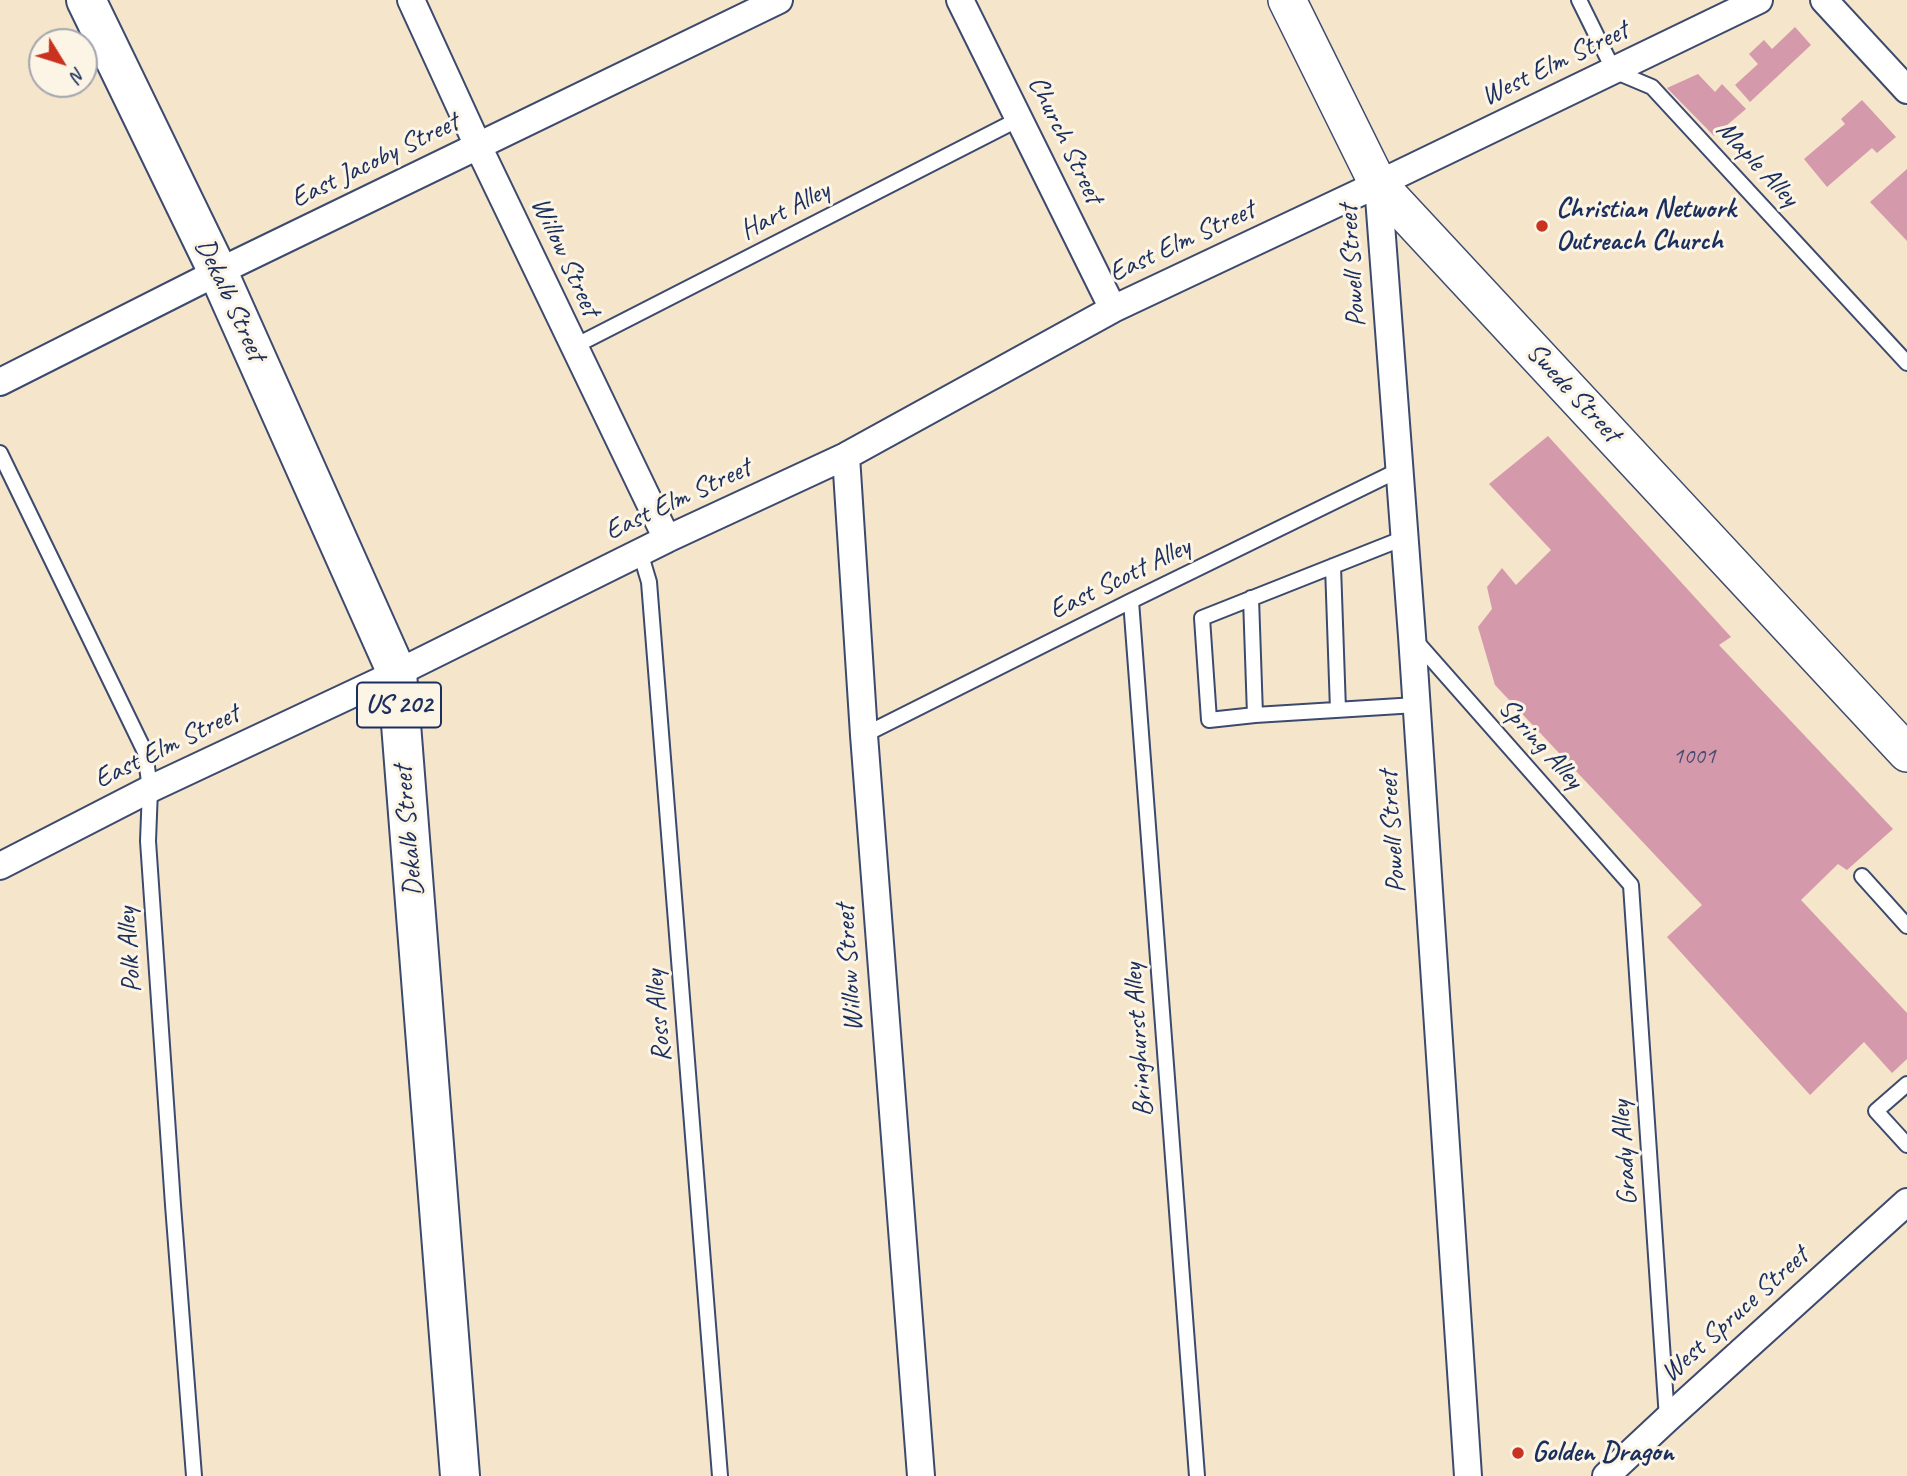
<!DOCTYPE html>
<html>
<head>
<meta charset="utf-8">
<style>
	body { margin:0 }
	#map { position:relative; width:1907px; height:1476px; overflow:hidden; background:#f5e5cb; font-family:Caveat,sans-serif }
	canvas { display:block }
	.north { position:absolute; left:28px; top:28px; width:70px; height:70px; box-sizing:border-box; background:#fcf5e5; border:2px solid #a2a6af; border-radius:50%; rotate:128deg; font-size:19px; font-weight:700; line-height:28px; text-align:center; color:#1b2f5e }
	.north::after { content:''; display:block; margin:auto; width:24px; height:32px; background:#c8321e; clip-path:polygon(50% 0,100% 100%,50% 72%,0 100%) }
</style>
</head>
<body>
<div id="map">
<canvas width="1907" height="1476"></canvas>
<div class="north">N</div>
</div>
<script>
const g = document.querySelector('canvas').getContext('2d');
g.lineJoin = 'round';
function paint(path, color) {
  g.fillStyle = color;
  g.fill(path, 'evenodd');
}
function stroke(path, color, width, dash) {
  g.strokeStyle = color;
  g.lineWidth = width;
  g.lineCap = dash ? 'butt' : 'round';
  g.setLineDash(dash || []);
  g.stroke(path);
}
function label(font, color, halo, rows, align = 'center') {
  g.font = font + ' Caveat,sans-serif';
  g.lineWidth = 6;
  g.setLineDash([]);
  g.textBaseline = 'middle';
  g.strokeStyle = halo;
  g.fillStyle = color;
  for (const [text, x, y, turn = 0] of rows) {
    g.save();
    g.translate(x, y);
    g.rotate((+turn || 0) * Math.PI / 180);
    g.textAlign = isNaN(turn) ? turn : align;
    if (halo) g.strokeText(text, 0, 0);
    g.fillText(text, 0, 0);
    g.restore();
  }
}
const building = new Path2D(`
	M 1795,27 L 1811,45 L 1750,102 L 1735,85 L 1758,64 L 1749,54 L 1764,40 L 1772,49 Z
	M 1698,74 L 1715,92 L 1722,84 L 1746,109 L 1714,136 L 1667,88 Z
	M 1862,100 L 1896,137 L 1877,153 L 1872,148 L 1827,187 L 1804,159 L 1845,124 L 1841,119 Z
	M 1907,169 L 1907,241 L 1870,202 Z
	M 1548,436 L 1731,637 L 1719,645 L 1893,829 L 1847,870 L 1838,864 L 1801,900 L 1907,1013 L 1907,1059 L 1892,1073 L 1864,1042 L 1810,1095 L 1667,937 L 1702,905 L 1495,685 L 1478,627 L 1492,609 L 1487,587 L 1502,568 L 1516,585 L 1551,550 L 1489,484 Z`);
const lane = new Path2D(`
	M 1579,0 L 1614,71 L 1652,87 L 1907,363
	M 573,347 L 1019,119
	M 0,453 L 145,752 L 150,789 L 148,841 L 173,1205 L 194,1476
	M 1404,538 L 1202,618 L 1209,720 L 1255,715 L 1416,705
	M 640,552 L 649,582 L 720,1476
	M 1333,566 L 1338,710
	M 1251,598 L 1255,715
	M 1131,601 L 1197,1476
	M 1414,639 L 1631,885 L 1667,1419
	M 864,735 L 1131,601 L 1399,470
	M 1862,876 L 1907,926
	M 1907,1084 L 1876,1111 L 1907,1145`);
const street = new Path2D(`
	M 411,0 L 478,146 L 667,539
	M 960,0 L 1113,309
	M 1824,0 L 1907,90
	M 1378,184 L 1412,636 L 1468,1476
	M 0,382 L 218,272 L 779,0
	M 846,456 L 864,735 L 921,1476
	M 0,866 L 150,789 L 397,673 L 667,539 L 846,456 L 1113,309 L 1378,184 L 1759,0
	M 1606,1476 L 1667,1419 L 1907,1202`);
const secondary = new Path2D(`
	M 1287,0 L 1378,184 L 1907,753`);
const highway = new Path2D(`
	M 86,0 L 218,272 L 397,673 L 460,1476`);
const markers = [
	[1542,226,7,"#c8321e"],
	[1518,1453,7,"#c8321e"]
];
const numberNames = [
	["1001",1694,757]
];
const shields = [
	[399,705,84]
];
const shieldNames = [
	["US 202",399,705]
];
const streetNames = [
	["West Elm Street",1555,64,-26],
	["Church Street",1065,140,64],
	["East Jacoby Street",375,161,-26],
	["Maple Alley",1757,164,47],
	["Hart Alley",785,211,-27],
	["East Elm Street",1182,242,-25],
	["Willow Street",565,257,65],
	["Powell Street",1353,266,-94],
	["Dekalb Street",230,300,65],
	["Swede Street",1573,393,47],
	["East Elm Street",678,500,-25],
	["East Scott Alley",1120,579,-26],
	["Spring Alley",1540,744,48],
	["East Elm Street",167,747,-26],
	["Dekalb Street",409,831,-95],
	["Powell Street",1393,832,-94],
	["Polk Alley",130,950,-94],
	["Willow Street",850,968,-94],
	["Ross Alley",659,1016,-95],
	["Bringhurst Alley",1139,1040,-94],
	["Grady Alley",1625,1153,-94],
	["West Spruce Street",1735,1315,-42]
];
const poiNames = [
	["Christian Network",1556,210],
	["Outreach Church",1556,242],
	["Golden Dragon",1532,1453]
];
paint(building, '#d499aa');
stroke(lane, '#3c4a6e', 18);
stroke(street, '#3c4a6e', 30);
stroke(secondary, '#3c4a6e', 40);
stroke(highway, '#3c4a6e', 42);
stroke(lane, '#fff', 14);
stroke(street, '#fff', 26);
stroke(secondary, '#fff', 37);
stroke(highway, '#fff', 38);
for (const [x, y, r, color] of markers) {
  const dot = new Path2D();
  dot.arc(x, y, r, 0, 2 * Math.PI);
  g.fillStyle = color;
  g.fill(dot);
  stroke(dot, '#fcf5e5', 2.5);
}
label('24px', '#494a71', null, numberNames);
for (const [x, y, w] of shields) {
  const box = new Path2D();
  box.roundRect(x - w / 2, y - 22.5, w, 45, 5);
  g.fillStyle = '#fcf5e5';
  g.fill(box);
  stroke(box, '#1b2f5e', 2);
}
label('bold 26px', '#1b2f5e', null, shieldNames);
label('28px', '#1b2f5e', '#fcf5e5', streetNames);
label('bold 28px', '#1b2f5e', '#fcf5e5', poiNames, 'left');
</script>
</body>
</html>
